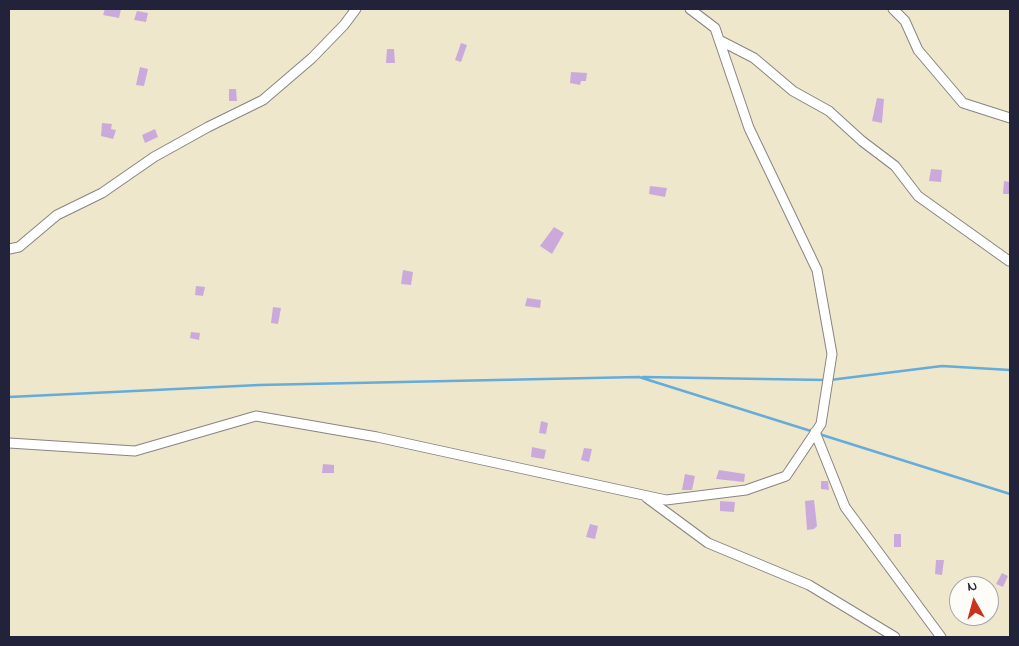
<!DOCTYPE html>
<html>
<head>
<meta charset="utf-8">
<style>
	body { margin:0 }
	#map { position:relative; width:1019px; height:646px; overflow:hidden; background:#efe7cb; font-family:"Indie Flower",sans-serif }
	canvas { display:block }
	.frame { position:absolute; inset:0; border:10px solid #22223b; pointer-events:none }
	.north { position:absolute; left:949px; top:576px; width:50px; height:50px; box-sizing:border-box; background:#fdfcf7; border:1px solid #a5a5ac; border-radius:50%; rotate:353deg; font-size:14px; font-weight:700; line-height:20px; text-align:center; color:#22223b }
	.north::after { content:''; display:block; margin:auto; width:18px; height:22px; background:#c8321e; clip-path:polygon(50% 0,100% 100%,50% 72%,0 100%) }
</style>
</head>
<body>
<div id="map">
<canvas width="1019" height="646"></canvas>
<div class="frame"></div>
<div class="north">N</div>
</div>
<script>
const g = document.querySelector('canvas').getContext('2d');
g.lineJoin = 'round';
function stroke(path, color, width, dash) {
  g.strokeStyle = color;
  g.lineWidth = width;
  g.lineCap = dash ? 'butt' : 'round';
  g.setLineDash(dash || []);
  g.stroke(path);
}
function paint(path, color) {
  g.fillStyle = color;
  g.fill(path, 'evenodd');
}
const stream = new Path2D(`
	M 643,377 L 825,380
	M 830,380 L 942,366 L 1010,370
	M 9,397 L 259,385 L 639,377 L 814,432
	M 819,434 L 1010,494`);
const building = new Path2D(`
	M 105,9 L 121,9 L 119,18 L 103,15 Z
	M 137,11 L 148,13 L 146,22 L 134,20 Z
	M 461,43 L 467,45 L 461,62 L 455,60 Z
	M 387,49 L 394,49 L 395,63 L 386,63 Z
	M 140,67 L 148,69 L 144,86 L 136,85 Z
	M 571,72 L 587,73 L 586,81 L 581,81 L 580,85 L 570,83 Z
	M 229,89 L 236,89 L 237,101 L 229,101 Z
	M 877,98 L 884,99 L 882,123 L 872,121 Z
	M 102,123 L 112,124 L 111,129 L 116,130 L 113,139 L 101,136 Z
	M 155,129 L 158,137 L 145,143 L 142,135 Z
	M 931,169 L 942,170 L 941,182 L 929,181 Z
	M 1004,181 L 1010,182 L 1010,194 L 1003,194 Z
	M 650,186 L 667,188 L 665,197 L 649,194 Z
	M 554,227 L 564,233 L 552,254 L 540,246 Z
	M 403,270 L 413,272 L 411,285 L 401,284 Z
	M 196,286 L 205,287 L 203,296 L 195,295 Z
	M 527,298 L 541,300 L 540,308 L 525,306 Z
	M 273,307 L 281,308 L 278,324 L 271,323 Z
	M 191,332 L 200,333 L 199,340 L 190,338 Z
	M 541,421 L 548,423 L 546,434 L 539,433 Z
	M 532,447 L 546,450 L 544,459 L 531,457 Z
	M 584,448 L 592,449 L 589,462 L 581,460 Z
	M 323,464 L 334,465 L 334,473 L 322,473 Z
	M 719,470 L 745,474 L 744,482 L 716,479 Z
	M 685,474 L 695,476 L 692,490 L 682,490 Z
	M 821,481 L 828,481 L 829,490 L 821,489 Z
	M 814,500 L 817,526 L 814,529 L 807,530 L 805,501 Z
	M 720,501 L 735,502 L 734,512 L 720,511 Z
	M 590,524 L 598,526 L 595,539 L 586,537 Z
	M 894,534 L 901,534 L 901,547 L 894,547 Z
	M 936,560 L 944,560 L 942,575 L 935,574 Z
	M 1002,573 L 1008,576 L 1003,587 L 996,584 Z`);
const minor = new Path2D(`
	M 893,9 L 905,21 L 918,50 L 963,103 L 1010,118
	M 719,40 L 754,58 L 793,91 L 829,111 L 862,141 L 895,166 L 918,196 L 1009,261
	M 9,249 L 19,247 L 57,215 L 102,193 L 154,157 L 208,127 L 263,100 L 312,58 L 344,25 L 356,9
	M 815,432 L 845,507 L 941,637
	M 9,443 L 135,451 L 256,416 L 377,437 L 666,500 L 746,490 L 786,476 L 821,424 L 832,354 L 817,270 L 749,128 L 715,28 L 690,9
	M 647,498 L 708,543 L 809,585 L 895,637`);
stroke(stream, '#65acdb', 2.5);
paint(building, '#caaadb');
stroke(minor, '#888483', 11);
stroke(minor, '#fff', 9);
</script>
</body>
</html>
